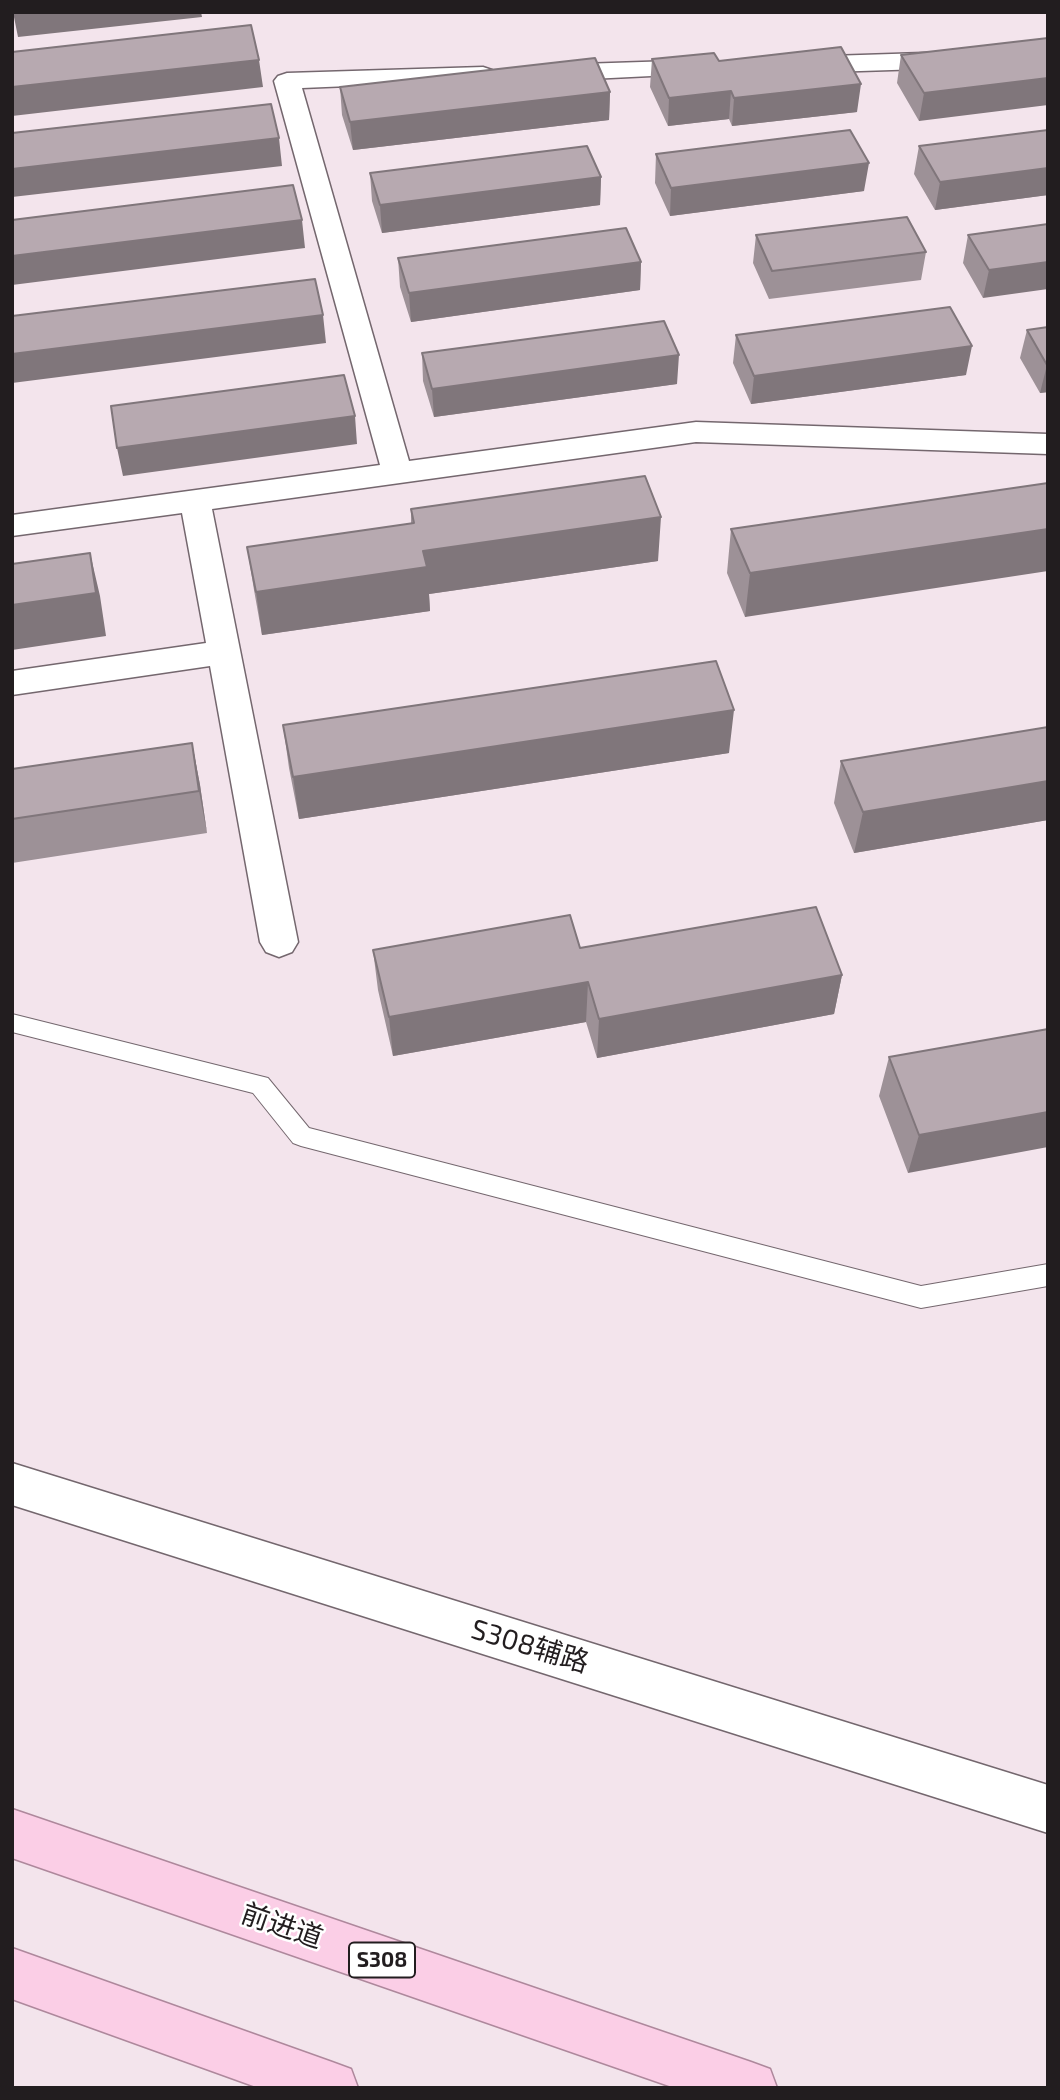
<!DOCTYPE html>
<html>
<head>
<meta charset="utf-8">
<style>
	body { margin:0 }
	#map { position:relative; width:1060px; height:2100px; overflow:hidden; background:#f3e4ec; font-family:"Exo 2",sans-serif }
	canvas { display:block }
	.frame { position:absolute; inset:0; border:14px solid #221d1f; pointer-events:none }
</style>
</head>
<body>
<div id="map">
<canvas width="1060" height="2100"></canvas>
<div class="frame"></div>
</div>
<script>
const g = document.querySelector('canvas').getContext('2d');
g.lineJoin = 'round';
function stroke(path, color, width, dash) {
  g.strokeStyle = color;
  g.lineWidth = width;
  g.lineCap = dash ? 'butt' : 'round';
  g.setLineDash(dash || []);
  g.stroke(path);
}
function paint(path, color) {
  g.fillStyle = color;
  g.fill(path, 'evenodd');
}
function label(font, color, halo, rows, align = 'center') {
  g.font = font + ' "Exo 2","Noto Sans SC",sans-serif';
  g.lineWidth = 5;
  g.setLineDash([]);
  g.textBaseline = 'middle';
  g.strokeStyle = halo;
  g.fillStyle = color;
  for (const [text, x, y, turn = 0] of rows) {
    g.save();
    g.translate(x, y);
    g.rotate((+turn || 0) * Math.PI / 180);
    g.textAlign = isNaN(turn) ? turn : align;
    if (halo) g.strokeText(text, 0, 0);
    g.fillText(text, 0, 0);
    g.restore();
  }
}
const service = new Path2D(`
	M 12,1014 L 268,1078 L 309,1128 L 921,1286 L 1048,1264 L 1048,1286 L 921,1308 L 301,1146 L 293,1143 L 253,1093 L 12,1032 Z`);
const minor = new Path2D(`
	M 1048,49 L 1048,65 L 798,73 L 789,70 L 785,65 L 789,60 L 798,57 Z
	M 703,60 L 712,63 L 716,68 L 712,73 L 550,81 L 541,78 L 537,73 L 541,68 L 550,65 Z
	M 483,67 L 492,70 L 496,75 L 492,80 L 302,88 L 409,461 L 696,422 L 1048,434 L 1048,454 L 696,442 L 212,509 L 298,942 L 292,952 L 279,957 L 266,952 L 260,942 L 210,666 L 12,695 L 12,671 L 206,643 L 182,513 L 12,536 L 12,515 L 380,465 L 274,81 L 278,76 L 287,73 Z`);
const tertiary = new Path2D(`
	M 12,1463 L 1048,1785 L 1048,1833 L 12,1505 Z`);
const trunk = new Path2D(`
	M 12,1809 L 751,2062 L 770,2069 L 777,2088 L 675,2088 L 12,1858 Z
	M 12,1948 L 332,2062 L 351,2069 L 358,2088 L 259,2088 L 12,1999 Z`);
const wall = new Path2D(`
	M 1048,38 L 919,121 L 897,83 L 901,55 Z
	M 652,59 L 719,61 L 857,112 L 732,126 L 729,119 L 668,126 L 650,87 Z
	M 340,87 L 610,92 L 609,120 L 353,150 L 342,115 Z
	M 1048,130 L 1048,195 L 935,210 L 914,174 L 919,146 Z
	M 656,154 L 864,191 L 670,216 L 655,183 Z
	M 370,173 L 601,177 L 600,205 L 382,233 L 372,201 Z
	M 1048,224 L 983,298 L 963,263 L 968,235 Z
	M 756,235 L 926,252 L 921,280 L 769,299 L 753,263 Z
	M 398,258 L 641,262 L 640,290 L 411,322 L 400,287 Z
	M 1048,327 L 1048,392 L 1040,393 L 1020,358 L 1027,330 Z
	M 736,335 L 966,375 L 751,404 L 733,363 Z
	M 422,353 L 677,384 L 434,417 L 423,381 Z
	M 1048,483 L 745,617 L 727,573 L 731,529 Z
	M 411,509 L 658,561 L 429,594 L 430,611 L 262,635 L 254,590 L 247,547 L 411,524 Z
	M 283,725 L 729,753 L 299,819 L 289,768 Z
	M 1048,727 L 1048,820 L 854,853 L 834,803 L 841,761 Z
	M 192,743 L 200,785 L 207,833 L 12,863 L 12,769 Z
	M 580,948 L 842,975 L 834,1014 L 597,1058 L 586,1022 L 393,1056 L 378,990 L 373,950 Z
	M 1048,1029 L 908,1173 L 879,1096 L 889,1057 Z`);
const shadedWall = new Path2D(`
	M 13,12 L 201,12 L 202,17 L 18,37 Z
	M 259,60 L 263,87 L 12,116 L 12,87 Z
	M 1048,78 L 1048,105 L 919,121 L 924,93 Z
	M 861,84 L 857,112 L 732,126 L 734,98 Z
	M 731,91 L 729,119 L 668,126 L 669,98 Z
	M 610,92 L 609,120 L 353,150 L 350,122 Z
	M 279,138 L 282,166 L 12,197 L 12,169 Z
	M 869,163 L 864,191 L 670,216 L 671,188 Z
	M 1048,168 L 1048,195 L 935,210 L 940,182 Z
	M 601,177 L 600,205 L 382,233 L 380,205 Z
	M 302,220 L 305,248 L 12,285 L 12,256 Z
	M 641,262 L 640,290 L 411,322 L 409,293 Z
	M 1048,262 L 1048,289 L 983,298 L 989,270 Z
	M 323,315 L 326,343 L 12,383 L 12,354 Z
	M 972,346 L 966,375 L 751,404 L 754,376 Z
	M 679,355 L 677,384 L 434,417 L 432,389 Z
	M 1047,365 L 1048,392 L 1040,393 Z
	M 355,416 L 357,444 L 123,476 L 117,448 Z
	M 661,517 L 658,561 L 429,594 L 430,611 L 262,635 L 256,592 L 423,551 Z
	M 1048,529 L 1048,571 L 745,617 L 750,573 Z
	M 90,553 L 100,596 L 106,636 L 12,650 L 12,605 Z
	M 734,710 L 729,753 L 299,819 L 293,777 Z
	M 192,743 L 200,785 L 207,833 L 199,791 Z
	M 1048,781 L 1048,820 L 854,853 L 863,812 Z
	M 842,975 L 834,1014 L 597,1058 L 599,1019 Z
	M 588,982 L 586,1022 L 393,1056 L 389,1017 Z
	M 1048,1112 L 1048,1147 L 908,1173 L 919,1135 Z`);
const building = new Path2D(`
	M 251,25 L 259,60 L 12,87 L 12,52 Z
	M 1048,38 L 1048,78 L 924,93 L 901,55 Z
	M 841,47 L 861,84 L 734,98 L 731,91 L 669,98 L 652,59 L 714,53 L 719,61 Z
	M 595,58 L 610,92 L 350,122 L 340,87 Z
	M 271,104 L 279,138 L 12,169 L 12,133 Z
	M 850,130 L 869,163 L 671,188 L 656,154 Z
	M 1048,130 L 1048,168 L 940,182 L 919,146 Z
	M 587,146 L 601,177 L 380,205 L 370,173 Z
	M 293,185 L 302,220 L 12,256 L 12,220 Z
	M 907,217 L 926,252 L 772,271 L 756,235 Z
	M 1048,224 L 1048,262 L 989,270 L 968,235 Z
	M 626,228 L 641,262 L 409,293 L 398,258 Z
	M 315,279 L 323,315 L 12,354 L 12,316 Z
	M 950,307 L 972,346 L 754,376 L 736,335 Z
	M 664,321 L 679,355 L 432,389 L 422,353 Z
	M 1048,327 L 1048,365 L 1047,365 L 1027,330 Z
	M 344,375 L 355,416 L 117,448 L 111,406 Z
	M 645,476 L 661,517 L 423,551 L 427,567 L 256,592 L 247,547 L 414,523 L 411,509 Z
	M 1048,483 L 1048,529 L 750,573 L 731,529 Z
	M 90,553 L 96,593 L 12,605 L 12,564 Z
	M 716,661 L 734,710 L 293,777 L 283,725 Z
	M 1048,727 L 1048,781 L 863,812 L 841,761 Z
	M 192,743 L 199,791 L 12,819 L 12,769 Z
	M 816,907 L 842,975 L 599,1019 L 588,982 L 389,1017 L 373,950 L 570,915 L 580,948 Z
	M 1048,1029 L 1048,1112 L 919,1135 L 889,1057 Z`);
const shields = [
	[382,1960,66]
];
const shieldNames = [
	["S308",382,1960]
];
const nearStreetnames = [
	["S308辅路",530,1646,17],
	["前进道",282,1926,19]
];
stroke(service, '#74676e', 2);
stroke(minor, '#74676e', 3);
stroke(tertiary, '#74676e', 3);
stroke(trunk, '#ae889c', 3);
paint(service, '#fff');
paint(minor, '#fff');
paint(tertiary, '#fff');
paint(trunk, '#fbcee6');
paint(wall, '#9d9197');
paint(shadedWall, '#80767b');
paint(building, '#b7a9b0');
stroke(building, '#80767b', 2);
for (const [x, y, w] of shields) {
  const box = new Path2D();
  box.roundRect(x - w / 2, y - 17.5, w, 35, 5);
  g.fillStyle = '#fff';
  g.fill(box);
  stroke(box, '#221d1f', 2);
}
label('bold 21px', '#221d1f', null, shieldNames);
label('28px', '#221d1f', '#fff', nearStreetnames);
</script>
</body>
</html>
